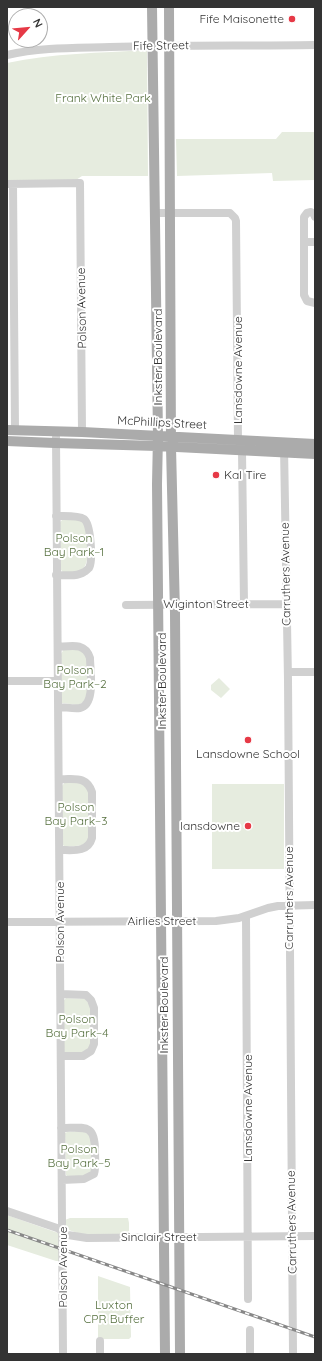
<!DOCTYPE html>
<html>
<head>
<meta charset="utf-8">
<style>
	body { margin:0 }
	#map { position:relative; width:322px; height:1361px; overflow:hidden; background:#fff; font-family:Quicksand,sans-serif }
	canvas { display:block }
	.frame { position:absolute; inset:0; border:8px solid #333; pointer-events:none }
	.north { position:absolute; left:8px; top:8px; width:40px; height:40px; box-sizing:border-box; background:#fff; border:1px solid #adadad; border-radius:50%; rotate:63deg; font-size:11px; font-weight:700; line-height:16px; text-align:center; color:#333 }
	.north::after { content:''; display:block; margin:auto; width:14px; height:18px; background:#e63946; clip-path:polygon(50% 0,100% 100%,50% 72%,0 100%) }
</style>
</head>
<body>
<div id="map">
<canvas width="322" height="1361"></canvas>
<div class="frame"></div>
<div class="north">N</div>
</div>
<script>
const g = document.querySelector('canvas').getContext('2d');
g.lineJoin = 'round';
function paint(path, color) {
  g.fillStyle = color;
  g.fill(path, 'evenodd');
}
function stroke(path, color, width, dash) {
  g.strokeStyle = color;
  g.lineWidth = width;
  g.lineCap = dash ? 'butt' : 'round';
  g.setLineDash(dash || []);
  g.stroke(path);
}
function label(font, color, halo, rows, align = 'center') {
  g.font = font + ' Quicksand,sans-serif';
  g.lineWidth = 4;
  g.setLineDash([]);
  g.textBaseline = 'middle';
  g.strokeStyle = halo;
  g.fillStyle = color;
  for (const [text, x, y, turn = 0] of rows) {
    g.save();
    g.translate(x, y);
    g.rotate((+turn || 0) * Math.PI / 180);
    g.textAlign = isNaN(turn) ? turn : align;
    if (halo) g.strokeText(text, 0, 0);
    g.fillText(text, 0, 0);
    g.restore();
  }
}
const green = new Path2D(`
	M 147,50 L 148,176 L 82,176 L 76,180 L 7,182 L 7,63 C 53,53 100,53 147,50 Z
	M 282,132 L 315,132 L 315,180 L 273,181 L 272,173 L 177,176 L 176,139 L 276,139 Z
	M 63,519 L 81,520 L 87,527 C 87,538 92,568 79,571 C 75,573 68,572 63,572 L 61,570 L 60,522 Z
	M 64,649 L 79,649 L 88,657 L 87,700 L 78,705 L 62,703 L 61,654 Z
	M 219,678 L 230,689 L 221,698 L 211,690 L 211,685 Z
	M 65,782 L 80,782 L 88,787 L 90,836 L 85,845 L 65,847 L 63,845 L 62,786 Z
	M 212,784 L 284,784 L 284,869 L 212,869 Z
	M 66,998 L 85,999 L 90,1005 L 91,1046 L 83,1053 L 64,1052 L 64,1000 Z
	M 80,1131 L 88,1133 L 92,1140 L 92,1170 L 87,1176 L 68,1177 L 66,1175 L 65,1133 L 67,1132 Z
	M 7,1215 L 58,1233 L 59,1235 L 59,1261 L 56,1261 L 7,1245 Z
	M 70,1218 L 128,1218 L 129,1223 L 129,1234 L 83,1235 L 66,1229 L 65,1220 Z
	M 98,1276 L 130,1287 L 131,1337 L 129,1339 L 98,1339 Z`);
const minor = new Path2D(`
	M 7,55 C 41,47 76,48 110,47 C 178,45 247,46 315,45
	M 7,184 L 80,183 L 82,432
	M 13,184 L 15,430
	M 154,213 L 230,213 L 235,218 L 236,221 L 238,441 L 242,451 L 244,604
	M 304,242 L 304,217 L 307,213 L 311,212 L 314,214 L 315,217
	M 315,242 L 304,242 L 304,295 L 307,301 L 315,303
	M 56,437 L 63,1354
	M 284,447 L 288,680 L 293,1354
	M 56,575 C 65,575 77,577 84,572 C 85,572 88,569 89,568 C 93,561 91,524 84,519 C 78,515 64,516 56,516
	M 126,605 L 286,604
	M 58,647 C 71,646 85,642 90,658 C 90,670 96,705 80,708 C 74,709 65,707 58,707
	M 288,672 L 315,672
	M 7,681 L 58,681
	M 59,779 C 74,780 86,775 92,792 L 92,838 C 88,853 72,850 60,850
	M 246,916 L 248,1299
	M 7,922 L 216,921 L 239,918 L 268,908 L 278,906 L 315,905
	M 61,994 L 86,995 L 91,1000 L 94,1008 L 94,1044 L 91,1051 L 83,1056 L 61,1056
	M 61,1128 C 85,1128 95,1123 95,1151 C 95,1159 96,1167 94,1174 L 84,1179 L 62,1180
	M 7,1211 L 57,1228 L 68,1235 L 87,1238 L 315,1236
	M 250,1330 L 250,1354
	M 100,1354 L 100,1341`);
const major = new Path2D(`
	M 152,7 L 158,436 L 157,484 L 165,1354
	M 169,7 L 171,447 L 175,613 L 180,1354
	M 7,430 L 82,432 L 315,444
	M 7,441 L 55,443 L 157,446 L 315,454`);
const rail = new Path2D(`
	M 7,1230 L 315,1337`);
const markers = [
	[292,19,4,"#e63946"],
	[216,475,4,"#e63946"],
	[248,740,4,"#e63946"],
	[248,826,4,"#e63946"]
];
const poiNames = [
	["Fife Maisonette",284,19],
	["Kal Tire",224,475,"left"],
	["Lansdowne School",248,754,"center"],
	["lansdowne",240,826]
];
const streetNames = [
	["Fife Street",161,46,-1],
	["Polson Avenue",82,308,-91],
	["Inkster Boulevard",158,357,-90],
	["Lansdowne Avenue",238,370,-90],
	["McPhillips Street",162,423,3],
	["Carruthers Avenue",286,574,-91],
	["Wiginton Street",206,604],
	["Inkster Boulevard",162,681,-90],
	["Carruthers Avenue",289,898,-90],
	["Airlies Street",162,921],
	["Polson Avenue",60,922,-90],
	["Inkster Boulevard",164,1005,-90],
	["Lansdowne Avenue",248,1108,-90],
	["Carruthers Avenue",292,1222,-91],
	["Sinclair Street",159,1237],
	["Polson Avenue",63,1267,-90]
];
const parkNames = [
	["Frank White Park",103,98],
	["Polson",74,538],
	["Bay Park–1",74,552],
	["Polson",75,670],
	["Bay Park–2",75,684],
	["Polson",76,807],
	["Bay Park–3",76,821],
	["Polson",77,1019],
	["Bay Park–4",77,1033],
	["Polson",79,1149],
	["Bay Park–5",79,1163],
	["Luxton",114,1305],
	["CPR Buffer",114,1319]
];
paint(green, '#e6ecdf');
stroke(minor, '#d0d0d0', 8);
stroke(major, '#ababab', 10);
stroke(rail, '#888', 3);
stroke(rail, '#fff', 1.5, [4.5]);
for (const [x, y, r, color] of markers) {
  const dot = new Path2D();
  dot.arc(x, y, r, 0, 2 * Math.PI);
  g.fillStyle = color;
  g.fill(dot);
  stroke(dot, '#fff', 1.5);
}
label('12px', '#333', '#fff', poiNames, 'right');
label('12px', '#333', '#fff', streetNames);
label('12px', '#56703f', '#fff', parkNames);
</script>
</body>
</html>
